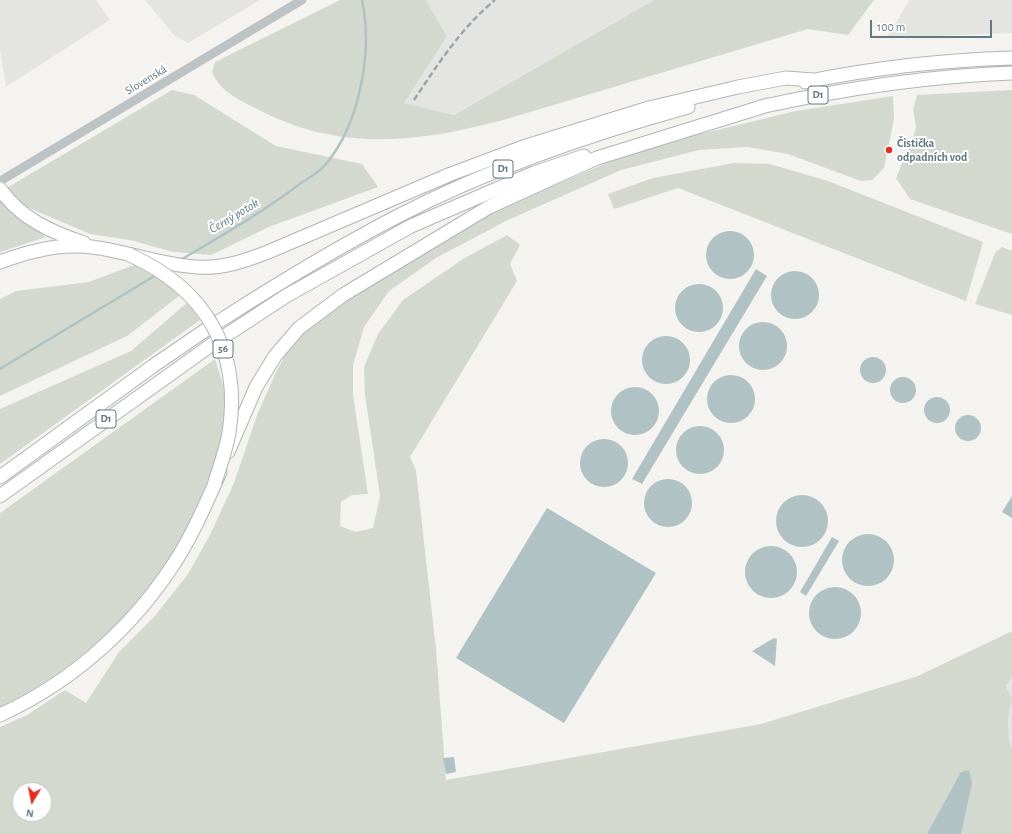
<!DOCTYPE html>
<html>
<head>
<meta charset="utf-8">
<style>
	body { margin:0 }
	#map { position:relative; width:1012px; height:834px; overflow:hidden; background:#f4f3f0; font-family:"Alegreya Sans",sans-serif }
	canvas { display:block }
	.north { position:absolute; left:12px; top:782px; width:40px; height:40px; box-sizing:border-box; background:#fff; border:1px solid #c1c9cd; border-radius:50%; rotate:190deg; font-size:11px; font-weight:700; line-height:16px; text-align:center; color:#637981 }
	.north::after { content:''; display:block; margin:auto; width:14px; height:18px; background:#e32e21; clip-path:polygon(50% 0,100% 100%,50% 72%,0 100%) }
	.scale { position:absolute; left:870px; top:20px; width:122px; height:18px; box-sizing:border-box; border:2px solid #637981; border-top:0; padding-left:5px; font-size:12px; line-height:14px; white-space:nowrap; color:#637981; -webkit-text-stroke:3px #fff; paint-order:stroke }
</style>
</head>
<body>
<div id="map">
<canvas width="1012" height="834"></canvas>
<div class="north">N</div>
<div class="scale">100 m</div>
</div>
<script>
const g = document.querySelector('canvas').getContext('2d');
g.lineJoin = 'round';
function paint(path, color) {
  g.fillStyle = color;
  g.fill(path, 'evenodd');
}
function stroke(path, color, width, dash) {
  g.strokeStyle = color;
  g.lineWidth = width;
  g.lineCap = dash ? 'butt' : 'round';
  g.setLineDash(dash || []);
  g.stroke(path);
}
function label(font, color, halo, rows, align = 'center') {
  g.font = font + ' "Alegreya Sans",sans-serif';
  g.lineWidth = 4;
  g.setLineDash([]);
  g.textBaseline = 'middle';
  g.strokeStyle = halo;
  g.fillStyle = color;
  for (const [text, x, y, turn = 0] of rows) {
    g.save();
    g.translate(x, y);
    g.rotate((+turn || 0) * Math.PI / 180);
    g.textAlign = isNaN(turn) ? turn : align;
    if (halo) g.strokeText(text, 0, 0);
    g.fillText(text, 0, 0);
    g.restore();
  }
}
const built = new Path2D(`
	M 0,0 L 96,0 L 110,20 L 6,87 L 0,51 Z
	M 145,0 L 260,0 L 188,43 L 175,36 Z
	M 426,0 L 654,0 L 454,115 L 403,103 L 447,36 Z
	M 910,0 L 1012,0 L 1012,33 L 886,38 Z
	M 1012,677 L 1012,749 L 1009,740 L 1008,717 L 1012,699 L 1006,686 Z`);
const green = new Path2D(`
	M 340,0 L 426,0 L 447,36 L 404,103 L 454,115 L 654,0 L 874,0 L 848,35 L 808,29 L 500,121 C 413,143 338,152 255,108 C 237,99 220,91 212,72 L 215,62 Z
	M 172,90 L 194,95 L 276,146 L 362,164 L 378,187 L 269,227 L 211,255 L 173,252 L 130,240 L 90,234 L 27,207 L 17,215 L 46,237 L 0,252 L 0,192 Z
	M 1012,90 L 1012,234 L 910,199 L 896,178 L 914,135 L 916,126 L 913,110 L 917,95 Z
	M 893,96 L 894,119 L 884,168 L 872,180 L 861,181 L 788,154 L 747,147 L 699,150 L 621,170 L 508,220 L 436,258 L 389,291 L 364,327 L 353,365 L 353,395 L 368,494 L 352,495 L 341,502 L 340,526 L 356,532 L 373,528 L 380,496 L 365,395 L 364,367 L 378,334 L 403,300 L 463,259 L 507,235 L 520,245 L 510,264 L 517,281 L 410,457 L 416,470 L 436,649 L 446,780 L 761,724 L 918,676 L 1012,631 L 1012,677 L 1006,686 L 1012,699 L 1008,717 L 1009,740 L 1012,749 L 1012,834 L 0,834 L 0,727 L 27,715 L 65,690 L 86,703 L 119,652 L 154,617 L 188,574 L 211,533 L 234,483 L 257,415 L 277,370 L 287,352 L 314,323 L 376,280 L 431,245 L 506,206 L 616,159 L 696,135 L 796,111 ZM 20,790 L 44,790 L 44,814 L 20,814 Z
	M 734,163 L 770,164 L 828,181 L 983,242 L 966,301 L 678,188 L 614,209 L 608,194 L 653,178 Z
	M 1002,247 L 1012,251 L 1012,315 L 975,304 L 995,253 Z
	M 134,265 L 183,293 L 127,336 L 0,396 L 0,299 L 16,291 L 89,282 Z
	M 188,302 L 200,320 L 0,464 L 0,409 L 131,351 Z
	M 215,359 C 218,370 223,381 224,391 C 228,422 219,455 208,483 C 172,580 93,663 0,707 L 0,513 Z`);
const water = new Path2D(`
	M706 255a24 24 0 1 1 48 0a24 24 0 1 1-48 0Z
	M 756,269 L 767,276 L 642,484 L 632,479 Z
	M771 295a24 24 0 1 1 48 0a24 24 0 1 1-48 0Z
	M675 308a24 24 0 1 1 48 0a24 24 0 1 1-48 0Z
	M739 346a24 24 0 1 1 48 0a24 24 0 1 1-48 0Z
	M642 360a24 24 0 1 1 48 0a24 24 0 1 1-48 0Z
	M860 370a13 13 0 1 1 26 0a13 13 0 1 1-26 0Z
	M707 399a24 24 0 1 1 48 0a24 24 0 1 1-48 0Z
	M890 390a13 13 0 1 1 26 0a13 13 0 1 1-26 0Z
	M611 411a24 24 0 1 1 48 0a24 24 0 1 1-48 0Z
	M924 410a13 13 0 1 1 26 0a13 13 0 1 1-26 0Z
	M955 428a13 13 0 1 1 26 0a13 13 0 1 1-26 0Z
	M676 450a24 24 0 1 1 48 0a24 24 0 1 1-48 0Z
	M580 463a24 24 0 1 1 48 0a24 24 0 1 1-48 0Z
	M644 503a24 24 0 1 1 48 0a24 24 0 1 1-48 0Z
	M776 521a26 26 0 1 1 52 0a26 26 0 1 1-52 0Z
	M 1012,496 L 1012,518 L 1002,512 Z
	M 547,508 L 656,573 L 564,723 L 456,658 Z
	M842 560a26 26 0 1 1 52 0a26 26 0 1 1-52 0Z
	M 832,537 L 839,541 L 806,596 L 800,592 Z
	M745 572a26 26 0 1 1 52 0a26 26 0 1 1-52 0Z
	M809 613a26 26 0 1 1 52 0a26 26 0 1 1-52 0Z
	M 774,638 L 777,639 L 775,666 L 752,651 Z
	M 454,757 L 456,772 L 446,774 L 443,758 Z
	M 969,770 L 972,783 L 961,834 L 927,834 L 961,772 Z`);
const stream = new Path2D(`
	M 179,261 C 219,237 260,214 297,186 C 306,179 319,173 326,164 C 360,123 373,51 362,0
	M 0,369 L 156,275`);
const minor = new Path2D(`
	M 2,180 L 302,0`);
const highway = new Path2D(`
	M 805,82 C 873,68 943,60 1012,58
	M 760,107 C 842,89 928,76 1012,73
	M 0,189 C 20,218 51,232 84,243
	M 0,262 C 24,253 51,245 77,246 C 118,247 156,265 197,267 C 222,269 245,261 268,252 L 451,174 L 523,147 L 649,108 L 738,87 L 786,78 L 813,80
	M 218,322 C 277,284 338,247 400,215 C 491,168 590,134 688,107
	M 225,336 L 286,296 L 411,226 L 534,173 L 584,156
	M 228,452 L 256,387 L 275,356 L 299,328 L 343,295 L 489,207 L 597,158 L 768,105
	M 0,477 L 153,366 L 207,329
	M 0,496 L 214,343
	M 0,715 C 68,684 127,633 169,571 C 190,541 205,506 220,472`);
const rail = new Path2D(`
	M 414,100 C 438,64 461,28 495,0`);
const highwayBridge = new Path2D(`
	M 130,255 C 205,289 242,350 229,433 C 226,450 220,466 215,482`);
const markers = [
	[889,150,4,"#e32e21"]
];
const shields = [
	[818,95,20],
	[503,169,20],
	[223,349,20],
	[106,419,20]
];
const shieldNames = [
	["D1",818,95],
	["D1",503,169],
	["56",223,349],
	["D1",106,419]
];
const streetNames = [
	["Slovenská",146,80,-31]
];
const poiNames = [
	["Čistička",897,143],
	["odpadních vod",897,157]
];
const waterNames = [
	["Černý potok",234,216,-31]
];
paint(built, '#e4e5e3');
paint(green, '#d4d9cf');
paint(water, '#b1c2c4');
stroke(stream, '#b1c2c4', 2.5);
stroke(highway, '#b0b5b7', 15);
stroke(minor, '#bdc2c4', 9);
stroke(highway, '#fff', 13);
stroke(rail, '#9ca5a8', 2.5, [6, 3]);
stroke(highwayBridge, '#b0b5b7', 15, []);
stroke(highwayBridge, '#fff', 13);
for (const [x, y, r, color] of markers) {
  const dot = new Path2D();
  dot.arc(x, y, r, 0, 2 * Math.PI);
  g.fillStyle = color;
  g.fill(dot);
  stroke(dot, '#fff', 1.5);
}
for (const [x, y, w] of shields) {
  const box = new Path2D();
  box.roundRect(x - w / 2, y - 9, w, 18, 3);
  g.fillStyle = '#fff';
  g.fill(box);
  stroke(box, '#637981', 1);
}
label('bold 11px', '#637981', null, shieldNames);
label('12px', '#637981', '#fff', streetNames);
label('bold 12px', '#637981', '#fff', poiNames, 'left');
label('italic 13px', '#5f7b7f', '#fff', waterNames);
</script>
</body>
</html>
